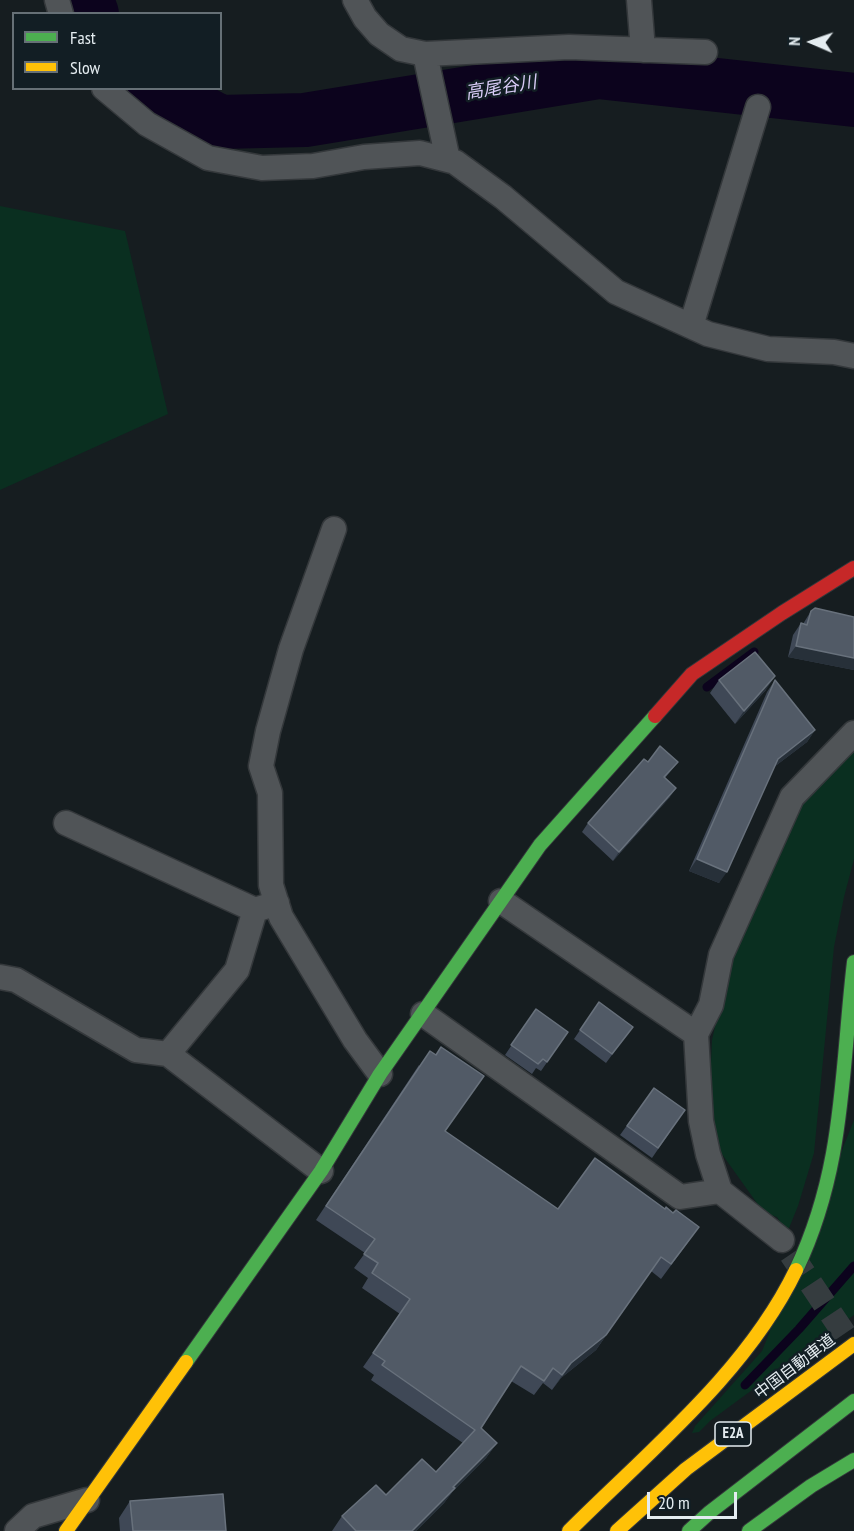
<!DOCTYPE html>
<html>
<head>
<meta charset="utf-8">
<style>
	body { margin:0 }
	#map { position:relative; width:854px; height:1531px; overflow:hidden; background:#161d20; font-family:"PT Sans Narrow",sans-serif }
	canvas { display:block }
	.legend { position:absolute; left:12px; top:12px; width:210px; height:78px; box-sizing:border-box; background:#121e24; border:2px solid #667076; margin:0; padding:8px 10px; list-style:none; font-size:18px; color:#e4ecf0 }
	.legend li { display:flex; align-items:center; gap:12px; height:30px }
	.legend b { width:30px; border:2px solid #667076 }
	.north { position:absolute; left:782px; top:12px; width:60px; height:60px; -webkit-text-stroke:4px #121e24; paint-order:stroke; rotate:272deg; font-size:16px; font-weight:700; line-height:24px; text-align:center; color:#e4ecf0 }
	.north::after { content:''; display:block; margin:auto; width:21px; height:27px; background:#e4ecf0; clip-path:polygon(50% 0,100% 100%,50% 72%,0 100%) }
	.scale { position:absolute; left:647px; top:1492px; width:90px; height:27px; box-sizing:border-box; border:3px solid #e4ecf0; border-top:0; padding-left:8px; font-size:18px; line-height:21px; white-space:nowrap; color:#e4ecf0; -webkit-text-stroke:4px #121e24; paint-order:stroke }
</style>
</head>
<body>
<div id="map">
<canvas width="854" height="1531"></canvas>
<ul class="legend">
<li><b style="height:8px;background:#4caf50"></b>Fast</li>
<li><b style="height:8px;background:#ffc107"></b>Slow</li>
</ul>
<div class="north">N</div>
<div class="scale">20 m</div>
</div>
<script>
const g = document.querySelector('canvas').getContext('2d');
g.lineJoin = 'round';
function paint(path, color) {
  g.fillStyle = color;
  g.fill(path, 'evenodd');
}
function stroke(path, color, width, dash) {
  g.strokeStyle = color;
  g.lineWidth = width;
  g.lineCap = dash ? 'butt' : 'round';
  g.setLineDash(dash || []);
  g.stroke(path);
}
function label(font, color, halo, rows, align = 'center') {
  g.font = font + ' "PT Sans Narrow","Noto Sans JP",sans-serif';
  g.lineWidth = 5;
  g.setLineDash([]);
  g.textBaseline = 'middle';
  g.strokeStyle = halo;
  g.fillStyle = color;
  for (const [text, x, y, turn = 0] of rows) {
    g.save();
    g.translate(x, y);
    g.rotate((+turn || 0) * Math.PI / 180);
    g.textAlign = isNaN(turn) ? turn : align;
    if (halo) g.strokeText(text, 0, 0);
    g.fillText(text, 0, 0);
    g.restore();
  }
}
const green = new Path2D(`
	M 0,206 L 125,231 L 168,414 L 0,490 Z
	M 854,749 L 854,859 L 844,897 L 834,947 L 814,1153 L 798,1206 L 787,1233 L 777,1217 L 764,1213 L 719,1150 L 712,1137 L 710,1087 L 712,1040 L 731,956 L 772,861 L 803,802 Z
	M 854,1120 L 854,1315 L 710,1421 L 699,1432 L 692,1433 L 695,1426 L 762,1351 Z`);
const stream = new Path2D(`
	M 707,687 L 754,652
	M 745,1385 L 799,1329 L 854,1266`);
const river = new Path2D(`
	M 87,0 L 92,14
	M 155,88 L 220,122 L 305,120 L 598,72 L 854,100`);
const streetTunnel = new Path2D(`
	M 791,1254 L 854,1348`);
const street = new Path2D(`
	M 57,0 L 61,14
	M 355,0 L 365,18 L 379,34 L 401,49 L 425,54 L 569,47 L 705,52
	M 639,0 L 643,50
	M 425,54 L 448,160
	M 104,88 L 147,124 L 208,158 L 262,168 L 313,166 L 364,157 L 420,153 L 455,162 L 503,197 L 616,292 L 708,334 L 768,349 L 834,352 L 854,356
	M 691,326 L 758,107
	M 334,529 L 291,649 L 268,731 L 261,766 L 270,793 L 271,885 L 281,917 L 355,1040 L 380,1074
	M 66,823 L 255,910 L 277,903
	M 501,901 L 696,1034
	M 0,977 L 16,980 L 136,1050 L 168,1054 L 321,1171
	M 423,1014 L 680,1197 L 720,1191
	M 168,1054 L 237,970 L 255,910
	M 782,1240 L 720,1191 L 708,1154 L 701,1121 L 696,1034 L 711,1005 L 721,955 L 792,797 L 854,733
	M 17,1531 L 33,1516 L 87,1500`);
const fast = new Path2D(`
	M 796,1270 C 845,1167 841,1072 854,962
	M 186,1362 L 321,1171 L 380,1074 L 540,845 L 655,716
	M 689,1531 L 710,1512 L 854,1401
	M 749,1531 L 811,1486 L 854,1460`);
const slow = new Path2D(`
	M 66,1531 L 186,1362
	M 569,1531 C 648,1452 747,1372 796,1270
	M 617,1531 L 686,1469 L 854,1344`);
const jam = new Path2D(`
	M 655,716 L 692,674 L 782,613 L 854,568`);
const wall = new Path2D(`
	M 811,611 L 854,617 L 854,670 L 788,657 L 793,635 L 801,623 L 803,624 Z
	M 719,680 L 766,690 L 735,724 L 710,693 Z
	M 775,680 L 815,730 L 807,742 L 774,767 L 719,883 L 689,871 L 767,692 Z
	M 678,762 L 665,778 L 670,797 L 613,861 L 582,832 L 588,823 Z
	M 599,1002 L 626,1036 L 606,1063 L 574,1039 Z
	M 536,1009 L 568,1032 L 541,1071 L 536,1068 L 532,1074 L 505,1055 Z
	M 419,1065 L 445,1131 L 558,1209 L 689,1241 L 661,1279 L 651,1271 L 596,1350 L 561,1378 L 552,1390 L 543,1383 L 534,1395 L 511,1381 L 481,1428 L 497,1443 L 486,1458 L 453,1491 L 444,1503 L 416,1531 L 332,1531 L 342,1516 L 436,1472 L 463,1443 L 371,1380 L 374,1375 L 363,1367 L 400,1314 L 362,1288 L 368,1278 L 354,1268 L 365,1253 L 316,1220 Z
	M 654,1088 L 685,1110 L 652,1158 L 620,1135 Z
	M 130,1501 L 226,1531 L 120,1531 L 119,1518 Z`);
const shadedWall = new Path2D(`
	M 796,646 L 854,658 L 854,670 L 788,657 Z
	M 775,676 L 766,690 L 735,724 L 744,711 Z
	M 815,730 L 807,742 L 770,770 L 778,759 Z
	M 676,788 L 670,797 L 613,861 L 619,852 Z
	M 697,859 L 727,872 L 719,883 L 689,871 Z
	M 606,1335 L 596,1350 L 561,1378 L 552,1390 L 571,1363 Z
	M 497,1443 L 486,1458 L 453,1491 L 444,1503 L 416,1531 L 412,1531 L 453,1487 Z`);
const building = new Path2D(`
	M 815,608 L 854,617 L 854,658 L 796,646 L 801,623 L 807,625 L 811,611 Z
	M 755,652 L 775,676 L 744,711 L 719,680 Z
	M 775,680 L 815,730 L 778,759 L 727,872 L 697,859 Z
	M 660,746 L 678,762 L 664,777 L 676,788 L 619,852 L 588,823 L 644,759 L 648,762 Z
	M 599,1002 L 633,1027 L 612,1054 L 580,1030 Z
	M 536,1009 L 568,1032 L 547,1062 L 543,1059 L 538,1064 L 511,1045 Z
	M 441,1047 L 484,1076 L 445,1131 L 558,1209 L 595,1158 L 665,1209 L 666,1207 L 673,1213 L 676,1210 L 699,1227 L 671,1264 L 661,1257 L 606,1335 L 571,1363 L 562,1375 L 553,1368 L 544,1381 L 521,1366 L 481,1428 L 497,1443 L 453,1487 L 455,1488 L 412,1531 L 356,1531 L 342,1516 L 376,1485 L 386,1495 L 422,1459 L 436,1472 L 475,1430 L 382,1365 L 385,1361 L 373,1353 L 410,1299 L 372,1273 L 378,1263 L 364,1254 L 375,1239 L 326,1206 L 430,1051 L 436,1055 Z
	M 654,1088 L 685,1110 L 658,1148 L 627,1126 Z
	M 223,1494 L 226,1531 L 133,1531 L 130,1501 Z`);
const shields = [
	[733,1434,36]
];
const shieldNames = [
	["E2A",733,1434]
];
const streetNames = [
	["中国自動車道",795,1367,-37]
];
const waterNames = [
	["高尾谷川",501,88,-9]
];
paint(green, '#0a2f20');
stroke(stream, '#0c031d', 9);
stroke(river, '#0c031d', 54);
stroke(streetTunnel, '#353c3f', 24, [24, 12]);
stroke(street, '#34383b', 27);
stroke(fast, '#34383b', 16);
stroke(slow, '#34383b', 16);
stroke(jam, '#34383b', 16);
stroke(street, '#505457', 24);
stroke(fast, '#4caf50', 14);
stroke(slow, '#ffc107', 14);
stroke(jam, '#c62828', 14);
paint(wall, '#3f4856');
paint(shadedWall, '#273039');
paint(building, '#515a66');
stroke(building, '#68717c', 1.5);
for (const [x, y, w] of shields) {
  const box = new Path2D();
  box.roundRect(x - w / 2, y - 12, w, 24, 4.5);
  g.fillStyle = '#121e24';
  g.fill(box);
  stroke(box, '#e4ecf0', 1.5);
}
label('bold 15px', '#e4ecf0', null, shieldNames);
label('16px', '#e4ecf0', '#121e24', streetNames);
label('italic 18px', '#d8cbf6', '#121e24', waterNames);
</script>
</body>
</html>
